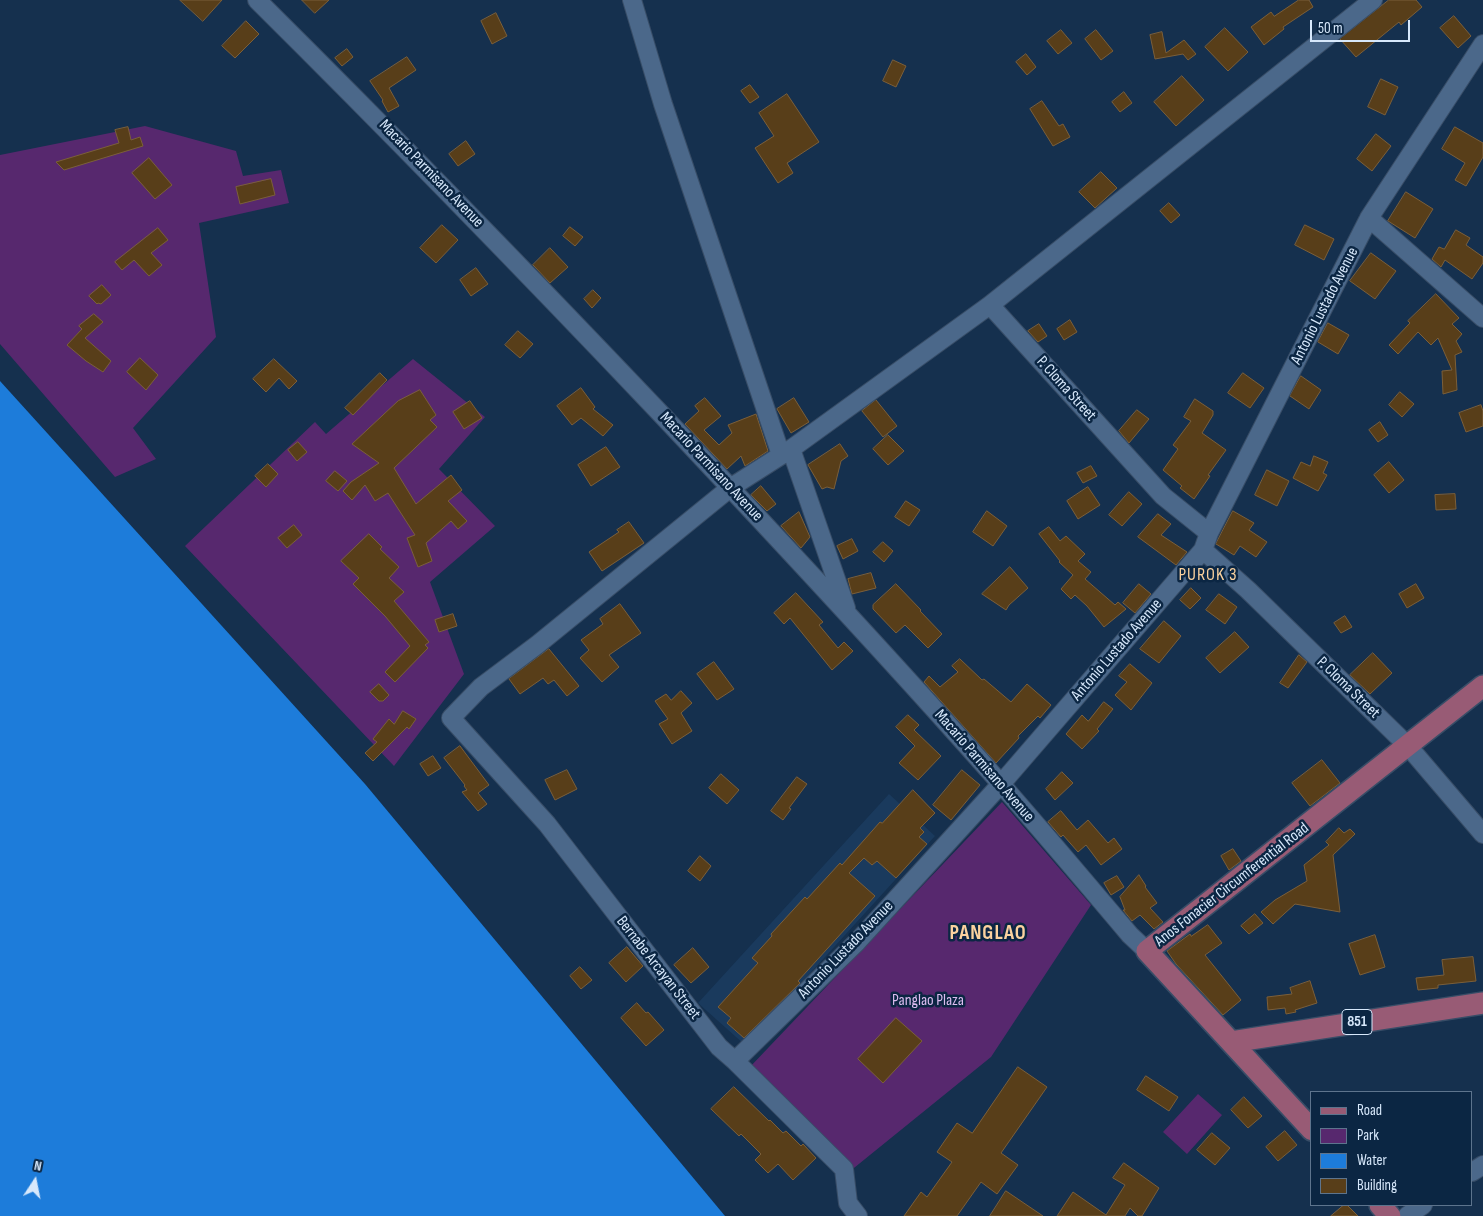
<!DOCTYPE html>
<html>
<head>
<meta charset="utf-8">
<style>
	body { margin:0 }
	#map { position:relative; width:1483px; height:1216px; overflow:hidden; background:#15304e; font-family:"Sofia Sans Condensed",sans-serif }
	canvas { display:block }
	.legend { position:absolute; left:1310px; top:1091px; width:162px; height:115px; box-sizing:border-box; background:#0b2643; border:1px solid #5d748d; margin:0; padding:6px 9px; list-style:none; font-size:15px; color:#d7e8fb }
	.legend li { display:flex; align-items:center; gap:10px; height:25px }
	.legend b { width:25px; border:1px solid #5d748d }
	.north { position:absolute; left:10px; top:1156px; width:50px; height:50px; -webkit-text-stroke:4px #0b2643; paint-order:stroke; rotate:11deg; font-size:14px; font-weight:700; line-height:20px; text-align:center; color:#d7e8fb }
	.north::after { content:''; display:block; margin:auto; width:18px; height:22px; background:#d7e8fb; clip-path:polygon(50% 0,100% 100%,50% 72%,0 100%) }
	.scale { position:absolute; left:1310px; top:20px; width:100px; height:22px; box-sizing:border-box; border:2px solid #d7e8fb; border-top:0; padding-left:6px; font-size:15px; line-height:18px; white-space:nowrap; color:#d7e8fb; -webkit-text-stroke:4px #0b2643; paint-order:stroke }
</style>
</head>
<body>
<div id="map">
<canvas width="1483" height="1216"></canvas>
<ul class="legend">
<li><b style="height:6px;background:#985b75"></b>Road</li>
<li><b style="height:14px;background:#57286e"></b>Park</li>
<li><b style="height:14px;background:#1d7cda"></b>Water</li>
<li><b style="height:14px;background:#583e19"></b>Building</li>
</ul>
<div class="north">N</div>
<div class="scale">50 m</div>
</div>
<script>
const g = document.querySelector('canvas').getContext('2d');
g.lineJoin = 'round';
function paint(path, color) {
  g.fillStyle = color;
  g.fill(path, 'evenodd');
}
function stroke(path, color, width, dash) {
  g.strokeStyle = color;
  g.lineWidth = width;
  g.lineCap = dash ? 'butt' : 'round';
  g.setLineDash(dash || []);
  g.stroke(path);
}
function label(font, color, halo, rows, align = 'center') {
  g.font = font + ' "Sofia Sans Condensed",sans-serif';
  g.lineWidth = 5;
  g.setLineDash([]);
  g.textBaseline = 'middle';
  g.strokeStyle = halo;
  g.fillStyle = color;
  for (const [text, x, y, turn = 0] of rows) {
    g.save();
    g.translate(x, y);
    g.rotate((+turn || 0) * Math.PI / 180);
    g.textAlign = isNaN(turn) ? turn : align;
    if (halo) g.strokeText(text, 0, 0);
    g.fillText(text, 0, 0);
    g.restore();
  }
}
const built = new Path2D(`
	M 889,794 L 935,836 L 745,1045 L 698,1003 Z`);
const green = new Path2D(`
	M 145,126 L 236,151 L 243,176 L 281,170 L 289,203 L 199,223 L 216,337 L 133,428 L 156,459 L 115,477 L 0,344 L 0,155 Z
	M 413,359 L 485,417 L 439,469 L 495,526 L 430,582 L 464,674 L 394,766 L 185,546 L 315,422 L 326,434 Z
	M 1002,802 L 1091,905 L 991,1057 L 849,1172 L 749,1068 Z
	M 1198,1094 L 1222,1115 L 1187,1154 L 1163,1132 Z`);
const water = new Path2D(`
	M 0,381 L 365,784 L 725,1216 L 0,1216 Z`);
const building = new Path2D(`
	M 180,0 L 222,0 L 203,21 Z
	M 302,0 L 329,0 L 315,13 Z
	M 1299,0 L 1309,0 L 1313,7 L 1283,27 L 1284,29 L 1264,45 L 1251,27 L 1271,12 L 1274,16 Z
	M 1389,0 L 1416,0 L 1422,7 L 1401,25 L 1399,22 L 1356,57 L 1340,39 Z
	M 496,13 L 507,36 L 492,44 L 481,21 Z
	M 1454,16 L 1471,36 L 1458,48 L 1440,28 Z
	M 246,21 L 259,34 L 235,58 L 222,46 Z
	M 1225,28 L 1248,52 L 1228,71 L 1205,47 Z
	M 1061,30 L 1072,43 L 1058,54 L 1047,41 Z
	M 1096,30 L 1113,51 L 1101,60 L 1085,39 Z
	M 1162,32 L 1166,53 L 1184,40 L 1196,54 L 1188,60 L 1183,54 L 1155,59 L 1150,35 Z
	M 347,49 L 353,57 L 342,66 L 335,58 Z
	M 1026,54 L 1036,67 L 1027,75 L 1016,62 Z
	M 407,57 L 416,70 L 389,88 L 399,106 L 388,112 L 382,101 L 383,100 L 370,81 Z
	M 893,60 L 906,66 L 896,87 L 883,81 Z
	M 1182,76 L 1204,100 L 1176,126 L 1154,102 Z
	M 1381,79 L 1398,87 L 1385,115 L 1368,107 Z
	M 750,85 L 759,97 L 750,103 L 741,91 Z
	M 1124,92 L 1132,103 L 1120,112 L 1112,102 Z
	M 787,94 L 819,142 L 787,163 L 793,173 L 778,183 L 755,148 L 774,136 L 759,113 Z
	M 1042,101 L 1059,126 L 1063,124 L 1070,137 L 1053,146 L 1030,109 Z
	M 128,127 L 131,140 L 140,137 L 143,146 L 64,170 L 56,162 L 119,143 L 115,130 Z
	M 1455,127 L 1483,143 L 1483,157 L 1466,186 L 1455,180 L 1465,163 L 1442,149 Z
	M 1376,134 L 1391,146 L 1372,171 L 1357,159 Z
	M 466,141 L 475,154 L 458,166 L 449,154 Z
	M 149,158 L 172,185 L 155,199 L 132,173 Z
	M 1101,172 L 1117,188 L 1095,208 L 1079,192 Z
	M 271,179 L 275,195 L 240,204 L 236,187 Z
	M 1406,192 L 1433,209 L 1415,238 L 1388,221 Z
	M 1169,203 L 1180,215 L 1171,223 L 1160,211 Z
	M 442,225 L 458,240 L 436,263 L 420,248 Z
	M 1305,225 L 1334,239 L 1324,260 L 1295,245 Z
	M 570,227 L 583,237 L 575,246 L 563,236 Z
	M 158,228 L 168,240 L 151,253 L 162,265 L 149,276 L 134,260 L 122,270 L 115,262 Z
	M 1456,230 L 1470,238 L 1466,245 L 1483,257 L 1483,263 L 1472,279 L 1445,260 L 1441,267 L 1432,259 L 1439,247 L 1444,249 Z
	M 550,248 L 568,267 L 550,283 L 533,265 Z
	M 1371,253 L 1396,271 L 1375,299 L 1350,281 Z
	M 476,268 L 488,284 L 471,296 L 460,280 Z
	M 102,285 L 111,295 L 101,304 L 98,303 L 97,304 L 89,296 Z
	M 593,290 L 601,298 L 592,308 L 584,299 Z
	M 1436,294 L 1459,318 L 1452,324 L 1462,334 L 1456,341 L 1462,352 L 1455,355 L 1457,390 L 1443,394 L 1442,371 L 1452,370 L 1438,338 L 1431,345 L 1418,332 L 1398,354 L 1389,345 L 1410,323 L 1408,321 Z
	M 94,314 L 103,322 L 85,338 L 111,361 L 103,372 L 86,361 L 67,345 L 82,329 L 79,326 Z
	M 1070,320 L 1077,332 L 1064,340 L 1057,329 Z
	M 1328,323 L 1349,335 L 1338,354 L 1318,342 Z
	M 1039,324 L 1047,336 L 1038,342 L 1028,331 Z
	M 518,331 L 533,344 L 520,358 L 505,345 Z
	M 140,358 L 158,375 L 146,390 L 127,372 Z
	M 274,359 L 297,381 L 289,389 L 279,378 L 266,392 L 253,379 Z
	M 380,373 L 387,380 L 353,415 L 345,408 Z
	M 1243,373 L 1264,388 L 1250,408 L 1228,393 Z
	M 1301,376 L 1321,390 L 1309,409 L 1290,396 Z
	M 581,388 L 595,407 L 593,409 L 613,425 L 603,436 L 581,418 L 572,425 L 557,406 Z
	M 420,390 L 436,415 L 430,420 L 437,427 L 394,468 L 416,504 L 451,475 L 462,490 L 448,501 L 467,521 L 458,529 L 451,521 L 426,543 L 432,561 L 418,567 L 407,538 L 415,535 L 388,493 L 375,501 L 365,485 L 352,500 L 343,491 L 351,482 L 379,463 L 352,444 L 398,401 Z
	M 1400,392 L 1414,404 L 1402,417 L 1389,405 Z
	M 705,398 L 721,416 L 704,430 L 719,445 L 732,433 L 728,425 L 756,414 L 768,451 L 745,466 L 741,456 L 727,469 L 685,424 L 699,411 L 695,406 Z
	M 794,398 L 809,422 L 791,433 L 777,409 Z
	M 1195,399 L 1213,411 L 1213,415 L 1202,433 L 1226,450 L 1208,475 L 1210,476 L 1194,499 L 1180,488 L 1182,486 L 1163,470 L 1178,449 L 1173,445 L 1191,421 L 1184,417 Z
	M 876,400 L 897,426 L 883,437 L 862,411 Z
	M 470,401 L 482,418 L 464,429 L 453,412 Z
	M 1481,405 L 1483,411 L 1483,426 L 1466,432 L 1459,413 Z
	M 1137,410 L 1149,419 L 1129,443 L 1119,431 Z
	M 1380,422 L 1388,435 L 1378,442 L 1369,430 Z
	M 888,435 L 904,451 L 888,465 L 873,449 Z
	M 298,442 L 307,452 L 297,461 L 288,450 Z
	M 840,444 L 848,456 L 841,461 L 834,489 L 827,487 L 822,489 L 808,465 Z
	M 606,447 L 620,467 L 591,486 L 578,465 Z
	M 1314,456 L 1328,462 L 1323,473 L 1327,475 L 1318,491 L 1293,478 L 1301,462 L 1310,466 Z
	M 1389,462 L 1404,480 L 1389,493 L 1374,475 Z
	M 268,464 L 278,474 L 266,487 L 255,476 Z
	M 1091,466 L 1097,476 L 1083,483 L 1077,473 Z
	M 1267,470 L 1289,481 L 1277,506 L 1255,495 Z
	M 335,471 L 347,481 L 338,491 L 326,481 Z
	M 761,486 L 776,504 L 767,511 L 751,495 Z
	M 1088,487 L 1100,505 L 1078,519 L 1067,501 Z
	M 1129,492 L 1142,504 L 1122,526 L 1109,515 Z
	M 1455,494 L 1456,509 L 1436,510 L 1435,495 Z
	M 906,501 L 920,510 L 909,526 L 895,517 Z
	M 987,511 L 1007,526 L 993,546 L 973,532 Z
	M 1233,511 L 1254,523 L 1249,530 L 1267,542 L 1256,557 L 1240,546 L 1234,555 L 1216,544 Z
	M 799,512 L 810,537 L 801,548 L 781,526 Z
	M 1158,514 L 1171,524 L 1161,535 L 1187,552 L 1176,565 L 1138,537 Z
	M 629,522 L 644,543 L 602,571 L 589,552 L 619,532 L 617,530 Z
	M 294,525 L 302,535 L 287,548 L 278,538 Z
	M 1049,527 L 1060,541 L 1066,536 L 1085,554 L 1078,561 L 1091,572 L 1085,579 L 1115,605 L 1118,602 L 1126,609 L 1104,627 L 1087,606 L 1075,595 L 1071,599 L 1061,589 L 1073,575 L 1059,562 L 1060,561 L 1039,534 Z
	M 369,534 L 382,547 L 380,549 L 399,567 L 389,578 L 404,592 L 394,601 L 429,642 L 425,645 L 428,648 L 395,682 L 385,672 L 410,646 L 385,616 L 353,584 L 359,578 L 341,561 Z
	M 852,539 L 858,551 L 843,559 L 837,546 Z
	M 883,542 L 893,551 L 884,562 L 873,552 Z
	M 1010,567 L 1028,588 L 1009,605 L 1006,610 L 982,594 Z
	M 871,573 L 876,588 L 852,594 L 848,579 Z
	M 896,584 L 921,610 L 920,611 L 942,634 L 928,648 L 905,625 L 896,633 L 873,609 L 873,605 Z
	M 1139,584 L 1151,594 L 1135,613 L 1123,603 Z
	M 1416,584 L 1424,598 L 1407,608 L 1399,594 Z
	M 1191,588 L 1201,598 L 1190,609 L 1180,600 Z
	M 796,593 L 823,622 L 819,625 L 838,648 L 844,642 L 853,651 L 832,670 L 790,618 L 784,624 L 774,613 Z
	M 1219,594 L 1237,607 L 1225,624 L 1206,610 Z
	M 620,604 L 641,633 L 609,655 L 619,667 L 602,682 L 580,658 L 589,650 L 581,640 L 603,624 L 600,619 Z
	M 453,614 L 457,626 L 439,632 L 435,620 Z
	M 1345,616 L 1352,627 L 1341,633 L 1334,623 Z
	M 1164,621 L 1181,636 L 1159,663 L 1140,649 Z
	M 1235,632 L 1249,647 L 1220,673 L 1206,658 Z
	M 549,649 L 579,686 L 567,696 L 554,680 L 548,684 L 543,678 L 520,694 L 509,679 Z
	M 1373,653 L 1392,673 L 1370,694 L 1350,675 Z
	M 1299,655 L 1307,662 L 1288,688 L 1280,683 Z
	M 960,659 L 982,680 L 984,679 L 1011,702 L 1027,684 L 1051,705 L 1040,718 L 1038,716 L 1018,736 L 1019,738 L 996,763 L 924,682 L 929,676 L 940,687 L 958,672 L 952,666 Z
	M 714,662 L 734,689 L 717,700 L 697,674 Z
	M 1130,664 L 1152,683 L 1131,710 L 1115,695 L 1127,682 L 1119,676 Z
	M 379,684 L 389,695 L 383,701 L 379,701 L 370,692 Z
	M 681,691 L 692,703 L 681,713 L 692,731 L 672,744 L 659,724 L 668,719 L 655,701 L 666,694 L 671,700 Z
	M 1104,702 L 1113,709 L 1097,729 L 1099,731 L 1082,749 L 1066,734 L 1082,715 L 1088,721 Z
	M 403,711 L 416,719 L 409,729 L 407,727 L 373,761 L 365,753 L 377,742 L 373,739 L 389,719 L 394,724 Z
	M 908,715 L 919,725 L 914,730 L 941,756 L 918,780 L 899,763 L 915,746 L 896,727 Z
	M 460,746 L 489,785 L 478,793 L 487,804 L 478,811 L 462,792 L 467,790 L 464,786 L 465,785 L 444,758 Z
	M 433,756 L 441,768 L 428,776 L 420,764 Z
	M 1322,760 L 1340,783 L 1310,806 L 1292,783 Z
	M 567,770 L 577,789 L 555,800 L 545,780 Z
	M 962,770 L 980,785 L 951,820 L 933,805 Z
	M 1062,772 L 1073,783 L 1055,800 L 1046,789 Z
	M 721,774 L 739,790 L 727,804 L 709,788 Z
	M 797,777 L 807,784 L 789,808 L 791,809 L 783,820 L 771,811 Z
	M 913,790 L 935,813 L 920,828 L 924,832 L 919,837 L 927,844 L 896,878 L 877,861 L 872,865 L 864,858 L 849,873 L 875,896 L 798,981 L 800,983 L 744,1038 L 727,1023 L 731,1018 L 718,1007 L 758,963 L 752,958 L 772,936 L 771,934 L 805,897 L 807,899 L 840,863 L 842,865 L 880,822 L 882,823 Z
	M 1061,811 L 1077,830 L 1088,820 L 1108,843 L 1114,838 L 1122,849 L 1101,865 L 1086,845 L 1078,852 L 1063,835 L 1061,837 L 1048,822 Z
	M 1339,828 L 1344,833 L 1350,829 L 1355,834 L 1333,855 L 1340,912 L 1295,904 L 1273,924 L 1261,912 L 1275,900 L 1307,881 L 1304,865 L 1329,845 L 1326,842 Z
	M 1233,849 L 1241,861 L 1229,870 L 1221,856 Z
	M 700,856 L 711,866 L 700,881 L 688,871 Z
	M 1139,875 L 1146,886 L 1145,887 L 1157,903 L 1150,908 L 1163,922 L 1154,929 L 1140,915 L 1132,921 L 1123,910 L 1125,910 L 1120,897 Z
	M 1117,876 L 1124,887 L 1111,895 L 1104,883 Z
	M 1255,914 L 1263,923 L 1249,934 L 1241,926 Z
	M 1208,925 L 1222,943 L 1205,955 L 1241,1000 L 1223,1015 L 1176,964 L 1167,951 L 1190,934 L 1191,936 Z
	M 1375,935 L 1385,967 L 1360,975 L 1349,944 Z
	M 627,947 L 643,966 L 626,982 L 609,963 Z
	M 693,948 L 709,967 L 691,983 L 674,965 Z
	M 1473,957 L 1476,981 L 1438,985 L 1438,988 L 1418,990 L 1416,978 L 1444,975 L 1442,960 Z
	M 580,967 L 592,980 L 581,989 L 570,976 Z
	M 1310,981 L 1317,1003 L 1295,1010 L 1296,1012 L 1286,1014 L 1285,1008 L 1268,1010 L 1267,997 L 1292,994 L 1290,988 Z
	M 637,1003 L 646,1013 L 648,1012 L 664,1030 L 646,1046 L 621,1018 Z
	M 896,1018 L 922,1041 L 883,1083 L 858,1059 Z
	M 1018,1067 L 1047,1087 L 1001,1153 L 1018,1165 L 997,1194 L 981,1182 L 957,1216 L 904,1216 L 921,1192 L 927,1197 L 952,1162 L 937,1152 L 957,1123 L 972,1133 Z
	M 1146,1076 L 1178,1097 L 1169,1111 L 1137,1090 Z
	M 734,1087 L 769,1121 L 770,1120 L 783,1133 L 786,1131 L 801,1146 L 803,1144 L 816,1158 L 793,1180 L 778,1164 L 768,1173 L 755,1160 L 761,1154 L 741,1134 L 739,1136 L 711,1109 Z
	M 1244,1097 L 1262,1116 L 1248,1128 L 1231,1110 Z
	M 1285,1131 L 1297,1145 L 1278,1161 L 1266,1147 Z
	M 1212,1133 L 1230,1148 L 1215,1165 L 1197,1150 Z
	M 1124,1163 L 1159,1188 L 1142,1216 L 1138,1216 L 1130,1208 L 1125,1216 L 1057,1216 L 1073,1192 L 1106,1215 L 1125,1185 L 1113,1178 Z
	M 1006,1191 L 1043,1216 L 990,1216 Z
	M 1344,1205 L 1347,1205 L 1358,1216 L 1331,1216 Z`);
const minor = new Path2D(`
	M 257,0 C 394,136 528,274 661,414 C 776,536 890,658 1001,784 C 1044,833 1087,884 1130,935 L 1147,951
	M 632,0 L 663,104 L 781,455
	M 1369,218 L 1483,318
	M 990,305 L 1163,496 L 1209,533
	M 791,449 L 990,305 L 1373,0
	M 1203,550 L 1248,590 L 1408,746 L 1483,834
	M 846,608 L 791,449 L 730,488 L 537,645 L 481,687 L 451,718 L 547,824 L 719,1047 L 735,1061 L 844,1169 L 848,1203 L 858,1216
	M 735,1061 L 857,942 L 1001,784 L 1203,550 L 1209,533 L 1369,218 L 1483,44
	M 1472,1172 L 1483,1165
	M 1407,1216 L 1423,1205`);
const major = new Path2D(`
	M 1231,1042 L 1483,1003
	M 1312,1130 L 1147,951 L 1483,686
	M 1380,1205 L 1390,1216`);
const shields = [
	[1357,1022,30]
];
const shieldNames = [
	["851",1357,1022]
];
const streetNames = [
	["Macario Parmisano Avenue",431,174,46],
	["Antonio Lustado Avenue",1325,306,-63],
	["P. Cloma Street",1066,389,48],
	["Macario Parmisano Avenue",711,467,47],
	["Antonio Lustado Avenue",1117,650,-49],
	["P. Cloma Street",1348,688,44],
	["Macario Parmisano Avenue",984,766,49],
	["Anos Fonacier Circumferential Road",1232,885,-38],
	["Antonio Lustado Avenue",846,950,-46],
	["Bernabe Arcayan Street",658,968,52]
];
const parkNames = [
	["Panglao Plaza",928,1001]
];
const neighbourhoodNames = [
	["PUROK 3",1208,575]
];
const districtNames = [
	["PANGLAO",988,934]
];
paint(built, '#1a3a5d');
paint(green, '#57286e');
paint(water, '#1d7cda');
paint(building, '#583e19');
stroke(building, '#7b5f3a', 1);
stroke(minor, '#384d67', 20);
stroke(major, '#384d67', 24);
stroke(minor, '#4b688a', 18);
stroke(major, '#985b75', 21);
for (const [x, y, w] of shields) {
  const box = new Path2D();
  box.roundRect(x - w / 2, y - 12.5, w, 25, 4);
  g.fillStyle = '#0b2643';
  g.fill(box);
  stroke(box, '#d7e8fb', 1);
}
label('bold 15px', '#d7e8fb', null, shieldNames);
label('16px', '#d7e8fb', '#0b2643', streetNames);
label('16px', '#ddbdf0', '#0b2643', parkNames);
g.letterSpacing = '1px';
label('18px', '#fbd29f', '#0b2643', neighbourhoodNames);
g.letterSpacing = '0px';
g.letterSpacing = '1px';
label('bold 21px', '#fbd29f', '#0b2643', districtNames);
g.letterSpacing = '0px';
</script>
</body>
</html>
